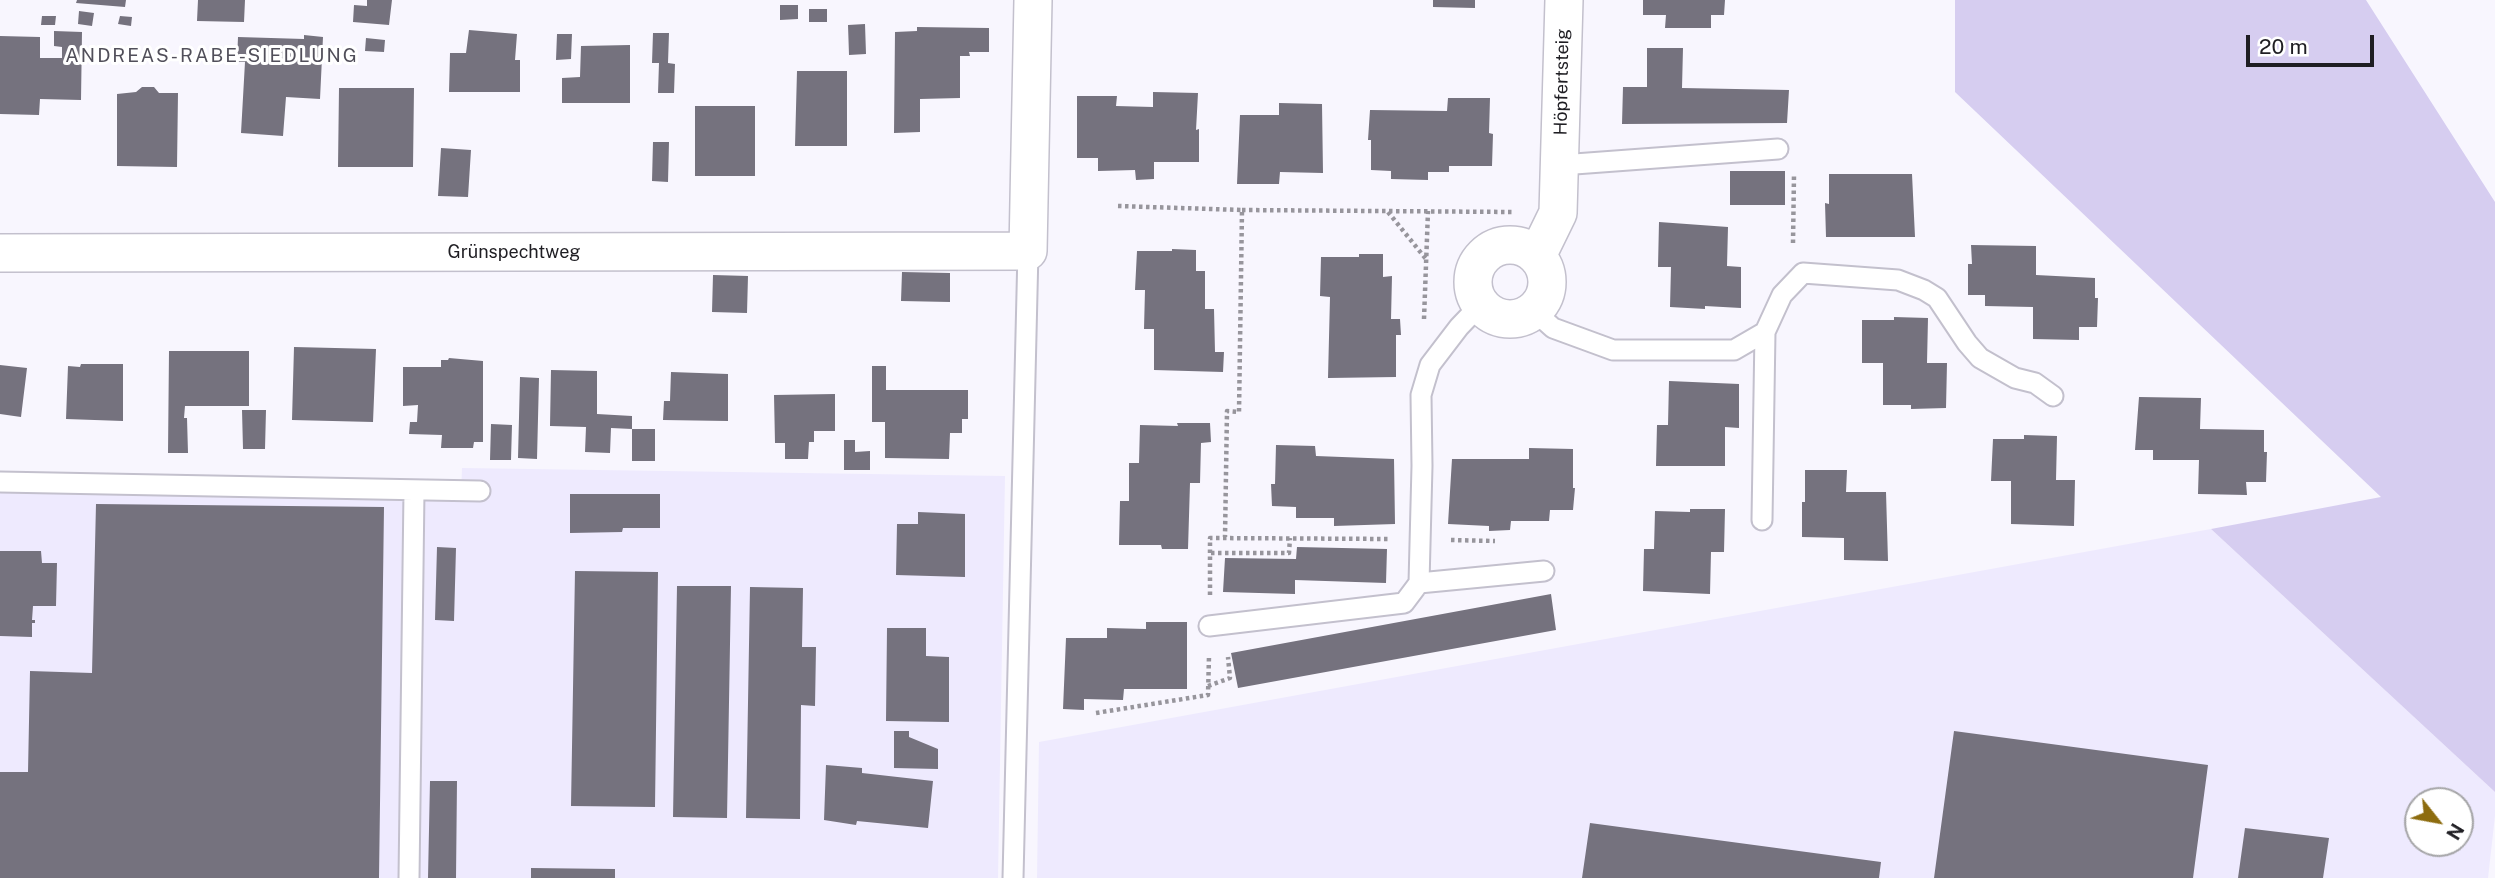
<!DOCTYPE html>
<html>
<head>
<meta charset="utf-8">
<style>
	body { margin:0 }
	#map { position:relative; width:2495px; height:878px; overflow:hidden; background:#f8f6fe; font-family:"Public Sans",sans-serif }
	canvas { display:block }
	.north { position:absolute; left:2404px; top:787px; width:70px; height:70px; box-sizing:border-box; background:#fff; border:2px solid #a5a5a7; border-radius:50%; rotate:121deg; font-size:19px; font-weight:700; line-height:28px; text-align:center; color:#1f1e23 }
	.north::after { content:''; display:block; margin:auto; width:24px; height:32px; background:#8d6c0f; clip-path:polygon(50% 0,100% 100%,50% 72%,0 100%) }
	.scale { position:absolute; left:2246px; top:35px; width:128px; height:32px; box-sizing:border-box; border:4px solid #1f1e23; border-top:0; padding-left:9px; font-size:21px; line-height:24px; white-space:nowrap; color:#1f1e23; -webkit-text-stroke:5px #fff; paint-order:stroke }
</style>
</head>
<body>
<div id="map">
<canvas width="2495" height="878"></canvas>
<div class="north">N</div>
<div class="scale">20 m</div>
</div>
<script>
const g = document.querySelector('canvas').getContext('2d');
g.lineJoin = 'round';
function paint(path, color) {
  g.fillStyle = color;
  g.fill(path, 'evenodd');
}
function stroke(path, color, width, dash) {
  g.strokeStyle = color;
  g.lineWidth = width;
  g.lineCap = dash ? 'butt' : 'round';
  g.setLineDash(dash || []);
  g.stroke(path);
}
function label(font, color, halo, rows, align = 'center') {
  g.font = font + ' "Public Sans",sans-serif';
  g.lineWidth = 6;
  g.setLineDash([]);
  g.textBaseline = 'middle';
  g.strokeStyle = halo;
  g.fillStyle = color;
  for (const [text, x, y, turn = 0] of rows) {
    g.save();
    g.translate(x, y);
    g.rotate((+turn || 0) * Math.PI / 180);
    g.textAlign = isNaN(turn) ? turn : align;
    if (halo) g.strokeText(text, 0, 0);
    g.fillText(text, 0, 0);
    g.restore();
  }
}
const built = new Path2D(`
	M 462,468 L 1005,476 L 998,878 L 0,878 L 0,489 L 461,495 Z
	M 2211,529 L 2495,792 L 2495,816 L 2488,878 L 1037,878 L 1039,742 ZM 2418,801 L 2460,801 L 2460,843 L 2418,843 Z`);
const green = new Path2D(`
	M 1955,0 L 2366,0 L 2495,202 L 2495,792 L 2211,529 L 2381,497 L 1955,92 Z`);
const building = new Path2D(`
	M 77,0 L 126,0 L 125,7 L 76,3 Z
	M 198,0 L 245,0 L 244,22 L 197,21 Z
	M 367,0 L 392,0 L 389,25 L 353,22 L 354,5 L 367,6 Z
	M 1433,0 L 1475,0 L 1475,8 L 1433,7 Z
	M 1643,0 L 1725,0 L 1724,15 L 1711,15 L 1711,28 L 1665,28 L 1666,15 L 1643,15 Z
	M 780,5 L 798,5 L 798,19 L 780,20 Z
	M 809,9 L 827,9 L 827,22 L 809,22 Z
	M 79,11 L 94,13 L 92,26 L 78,24 Z
	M 42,16 L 56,16 L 55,25 L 41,25 Z
	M 120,16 L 132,17 L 131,26 L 118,24 Z
	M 865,24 L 866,54 L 849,55 L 848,25 Z
	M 917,27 L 989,28 L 989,52 L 969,52 L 970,56 L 960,56 L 960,98 L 920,99 L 920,132 L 894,133 L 895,32 L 917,31 Z
	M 469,30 L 517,34 L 515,60 L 520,60 L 520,92 L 449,92 L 450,53 L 466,53 Z
	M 54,31 L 82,32 L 81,100 L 40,99 L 39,115 L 0,114 L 0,36 L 40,37 L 40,58 L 62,58 L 62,47 L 54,46 Z
	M 653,33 L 669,33 L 668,63 L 675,64 L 674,93 L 658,93 L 659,63 L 652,63 Z
	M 557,34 L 572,34 L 571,59 L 556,60 Z
	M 304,35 L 323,37 L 320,99 L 286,97 L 283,136 L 241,133 L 245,62 L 237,62 L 238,37 L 304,39 Z
	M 366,38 L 385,40 L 384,52 L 365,51 Z
	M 630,45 L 630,103 L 562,103 L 562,78 L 580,77 L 581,46 Z
	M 1647,48 L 1683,48 L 1682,88 L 1789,90 L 1787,123 L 1622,124 L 1623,87 L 1647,87 Z
	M 797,71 L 847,71 L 847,146 L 795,146 Z
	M 142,87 L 154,87 L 159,93 L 178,93 L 177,167 L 117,166 L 117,94 L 136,92 Z
	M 339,88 L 414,88 L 413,167 L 338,167 Z
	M 1153,92 L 1198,93 L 1196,130 L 1199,129 L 1199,162 L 1154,162 L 1154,179 L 1136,180 L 1135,170 L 1098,171 L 1098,158 L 1077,158 L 1077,96 L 1117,96 L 1116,106 L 1153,107 Z
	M 1448,98 L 1490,98 L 1489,133 L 1493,134 L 1492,166 L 1449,166 L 1449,172 L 1428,172 L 1428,180 L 1391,179 L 1391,171 L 1371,170 L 1371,140 L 1368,140 L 1370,110 L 1447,111 Z
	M 1279,103 L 1322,104 L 1323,173 L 1280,172 L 1279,184 L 1237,184 L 1240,115 L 1279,115 Z
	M 695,106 L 755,106 L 755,176 L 695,176 Z
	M 653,142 L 669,142 L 668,182 L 652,181 Z
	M 441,148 L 471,150 L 468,197 L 438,196 Z
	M 1730,171 L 1785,171 L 1785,205 L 1730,205 Z
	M 1829,174 L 1912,174 L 1915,237 L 1826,237 L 1825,203 L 1829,204 Z
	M 1659,222 L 1728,227 L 1727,266 L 1741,267 L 1741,308 L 1705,306 L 1705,309 L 1670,307 L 1671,267 L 1658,267 Z
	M 1971,245 L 2036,246 L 2036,275 L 2095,278 L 2095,298 L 2098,298 L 2097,327 L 2079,327 L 2079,340 L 2033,339 L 2033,307 L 1985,306 L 1985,295 L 1968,295 L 1968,264 L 1972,264 Z
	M 1172,249 L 1196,250 L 1196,271 L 1205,271 L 1205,309 L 1214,309 L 1215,352 L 1224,352 L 1223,372 L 1154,370 L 1154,329 L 1144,329 L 1145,290 L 1135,290 L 1137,251 L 1172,251 Z
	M 1359,254 L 1383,254 L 1383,277 L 1392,276 L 1391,319 L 1400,319 L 1401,335 L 1396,335 L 1396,377 L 1328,378 L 1330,297 L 1320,296 L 1321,257 L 1359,257 Z
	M 902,272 L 950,273 L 950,302 L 901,301 Z
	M 713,275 L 748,276 L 747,313 L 712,312 Z
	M 1894,317 L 1928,318 L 1927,363 L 1947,363 L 1946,408 L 1911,409 L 1911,405 L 1883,405 L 1883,363 L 1862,363 L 1862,320 L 1894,320 Z
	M 294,347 L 376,349 L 373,422 L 292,420 Z
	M 169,351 L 249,351 L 249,406 L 185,406 L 184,418 L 187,418 L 188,453 L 168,453 Z
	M 449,358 L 483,361 L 483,442 L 474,442 L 473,448 L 441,448 L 442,435 L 409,434 L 410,422 L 417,422 L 418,405 L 403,406 L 403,367 L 441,367 L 441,360 L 448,360 Z
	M 81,364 L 123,364 L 123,421 L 66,419 L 68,366 L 80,367 Z
	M 0,365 L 27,368 L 21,417 L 0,414 Z
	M 872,366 L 886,366 L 886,390 L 968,390 L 968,419 L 962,419 L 962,433 L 950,433 L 949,459 L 885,458 L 885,422 L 872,422 Z
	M 551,370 L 597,371 L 597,414 L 632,416 L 632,429 L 655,429 L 655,461 L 632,461 L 632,429 L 611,428 L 610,453 L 585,452 L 586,427 L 550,426 Z
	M 671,372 L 728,374 L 728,421 L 663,420 L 664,401 L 670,401 Z
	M 520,377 L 539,378 L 537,459 L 518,458 Z
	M 1669,381 L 1739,384 L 1739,428 L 1725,427 L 1725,466 L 1656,466 L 1657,425 L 1668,425 Z
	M 835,394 L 835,431 L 814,431 L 814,442 L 809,442 L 808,459 L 785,459 L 785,443 L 775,443 L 774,395 Z
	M 2139,397 L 2201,398 L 2200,429 L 2264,430 L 2264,452 L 2267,452 L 2266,482 L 2246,482 L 2247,495 L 2198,494 L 2199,460 L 2153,460 L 2153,450 L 2135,450 Z
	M 242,410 L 266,410 L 265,449 L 243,449 Z
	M 1177,423 L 1210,423 L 1211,442 L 1201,443 L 1200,483 L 1190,483 L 1188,549 L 1162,549 L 1161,545 L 1119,545 L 1120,501 L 1129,501 L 1129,463 L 1139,463 L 1140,425 L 1178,426 Z
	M 491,424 L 512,425 L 511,460 L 490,460 Z
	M 2024,435 L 2057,436 L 2056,480 L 2075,480 L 2074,526 L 2011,524 L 2011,481 L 1991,481 L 1993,439 L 2024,439 Z
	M 844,440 L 855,440 L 855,452 L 870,451 L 870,470 L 844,470 Z
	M 1276,445 L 1315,446 L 1316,456 L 1394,459 L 1395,524 L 1334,526 L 1334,518 L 1296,518 L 1296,507 L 1272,506 L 1271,484 L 1275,484 Z
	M 1529,448 L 1573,449 L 1573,488 L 1575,488 L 1573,510 L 1550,510 L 1549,521 L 1511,521 L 1510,530 L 1489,531 L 1489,526 L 1448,524 L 1452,459 L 1529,459 Z
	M 1805,470 L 1847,470 L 1846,492 L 1886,492 L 1888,561 L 1844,560 L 1844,538 L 1802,537 L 1802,502 L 1805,502 Z
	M 570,494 L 660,494 L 660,528 L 623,528 L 622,532 L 570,533 Z
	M 96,504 L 384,507 L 379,878 L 0,878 L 0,772 L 28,772 L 30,671 L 92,673 Z
	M 1690,509 L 1725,509 L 1724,552 L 1711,552 L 1710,594 L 1643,591 L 1644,549 L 1654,549 L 1655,511 L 1690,512 Z
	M 918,512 L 965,514 L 965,577 L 896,575 L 897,524 L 918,524 Z
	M 437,547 L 456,548 L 454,621 L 435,620 Z
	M 1297,547 L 1387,549 L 1386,583 L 1295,580 L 1295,594 L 1223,592 L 1225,558 L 1296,559 Z
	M 0,551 L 41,551 L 42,563 L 57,563 L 56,606 L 33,606 L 32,620 L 35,620 L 35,623 L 32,623 L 32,637 L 0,636 Z
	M 575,571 L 658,572 L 655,807 L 571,806 Z
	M 677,586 L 731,586 L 727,818 L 673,817 Z
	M 750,587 L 803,588 L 802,647 L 816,647 L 815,706 L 801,705 L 800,819 L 746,818 Z
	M 1551,594 L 1556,630 L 1238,688 L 1231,653 Z
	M 1146,622 L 1187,622 L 1187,689 L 1124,689 L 1123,700 L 1084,699 L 1084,710 L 1063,709 L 1066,638 L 1107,638 L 1107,628 L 1146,629 Z
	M 887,628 L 926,628 L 926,656 L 949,657 L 949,722 L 886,721 Z
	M 894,731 L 909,731 L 909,737 L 938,749 L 938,769 L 894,768 Z
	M 1954,731 L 2208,765 L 2193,878 L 1934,878 Z
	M 826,765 L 862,768 L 862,773 L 933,781 L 928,828 L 857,821 L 856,825 L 824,820 Z
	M 430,781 L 457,781 L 456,878 L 428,878 Z
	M 1590,823 L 1881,862 L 1879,878 L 1582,878 Z
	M 2245,828 L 2329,838 L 2323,878 L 2238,878 Z
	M 531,868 L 615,869 L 615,878 L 531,878 Z`);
const path = new Path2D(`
	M 1118,206 L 1242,210 L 1239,412 L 1227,411 L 1225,537
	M 1242,210 L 1512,212
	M 1388,212 L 1426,259
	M 1793,243 L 1794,175
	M 1424,319 L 1428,211
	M 1451,540 L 1495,541
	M 1211,553 L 1289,553 L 1290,538
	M 1210,595 L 1210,538 L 1390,539
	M 1208,686 L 1230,678 L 1228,657
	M 1096,713 L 1208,695 L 1209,656`);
const lane = new Path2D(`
	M 1561,165 L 1778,149
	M 1533,310 L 1553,328 L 1613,350 L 1734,350 L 1765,332 L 1782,295 L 1803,273 L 1898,280 L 1924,290 L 1937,298 L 1967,343 L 1980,358 L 2015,378 L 2035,383 L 2053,396
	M 0,482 L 480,491
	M 1762,520 L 1765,332
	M 1419,583 L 1544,571
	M 1209,626 L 1404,603 L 1419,583 L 1422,466 L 1421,395 L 1430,365 L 1459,327 L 1481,304
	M 409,878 L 414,491
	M 1013,878 L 1028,251`);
const street = new Path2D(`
	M1473 282a37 37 0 1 1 74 0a37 37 0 1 1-74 0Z
	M 0,253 L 1028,251 L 1033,0
	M 1537,256 L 1558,213 L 1564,0`);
const streetNames = [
	["Höpfertsteig",1562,82,-89],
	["Grünspechtweg",514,252]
];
const neighbourhoodNames = [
	["ANDREAS-RABE-SIEDLUNG",212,56]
];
paint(built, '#eeeafe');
paint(green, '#d6cdf0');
paint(building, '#75727e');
stroke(lane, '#c3c0cd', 23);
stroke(street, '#c3c0cd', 40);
stroke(path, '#97959c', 4.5, [3.5, 3.5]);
stroke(lane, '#fff', 19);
stroke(street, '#fff', 37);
label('18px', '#1f1e23', '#fff', streetNames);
g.letterSpacing = '2px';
label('19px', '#514f5a', '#fff', neighbourhoodNames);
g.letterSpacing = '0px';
</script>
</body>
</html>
